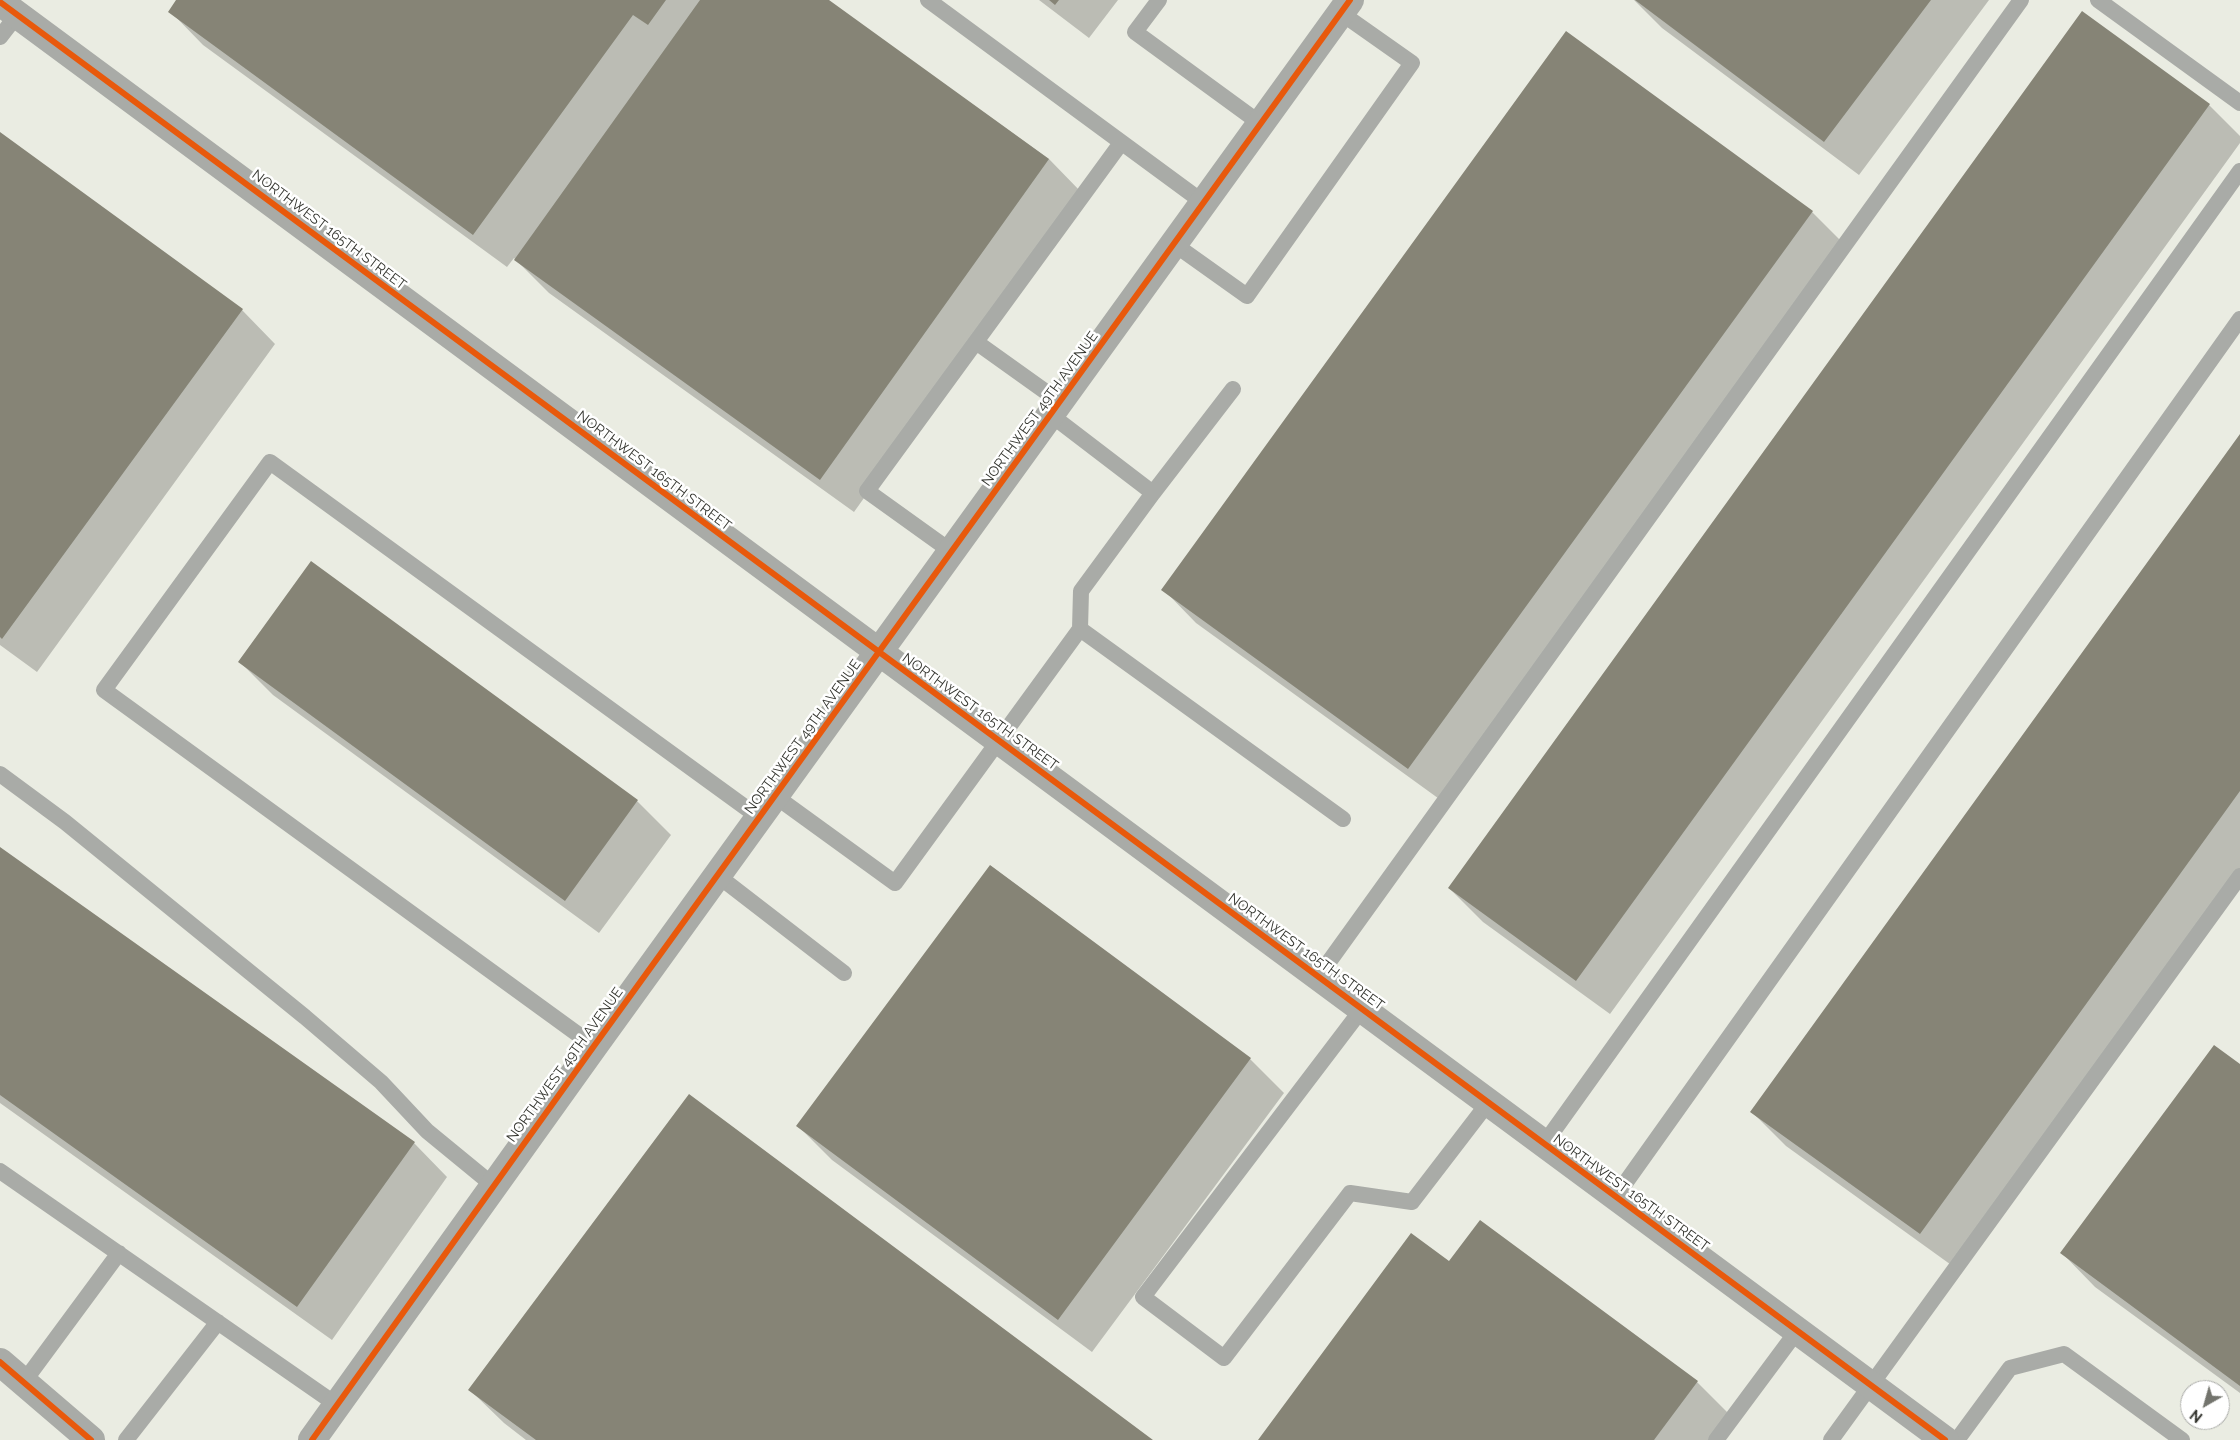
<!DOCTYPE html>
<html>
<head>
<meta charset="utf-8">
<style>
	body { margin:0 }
	#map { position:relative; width:2240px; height:1440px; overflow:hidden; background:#eaece2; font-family:Raleway,sans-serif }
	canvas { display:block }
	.north { position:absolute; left:2180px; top:1380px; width:50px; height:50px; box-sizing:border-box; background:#fff; border:1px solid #adaeab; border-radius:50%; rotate:218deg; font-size:14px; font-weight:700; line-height:20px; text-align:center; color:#33342e }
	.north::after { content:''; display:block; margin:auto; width:18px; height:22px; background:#73746d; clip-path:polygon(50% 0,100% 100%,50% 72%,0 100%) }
</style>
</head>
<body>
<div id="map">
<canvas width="2240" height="1440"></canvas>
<div class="north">N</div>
</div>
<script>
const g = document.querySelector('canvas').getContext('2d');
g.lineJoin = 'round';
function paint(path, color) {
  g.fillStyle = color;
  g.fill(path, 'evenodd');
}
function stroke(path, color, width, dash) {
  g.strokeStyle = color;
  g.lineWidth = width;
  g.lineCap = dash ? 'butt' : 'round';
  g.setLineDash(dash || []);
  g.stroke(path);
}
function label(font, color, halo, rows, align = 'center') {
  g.font = font + ' Raleway,sans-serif';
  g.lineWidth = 5;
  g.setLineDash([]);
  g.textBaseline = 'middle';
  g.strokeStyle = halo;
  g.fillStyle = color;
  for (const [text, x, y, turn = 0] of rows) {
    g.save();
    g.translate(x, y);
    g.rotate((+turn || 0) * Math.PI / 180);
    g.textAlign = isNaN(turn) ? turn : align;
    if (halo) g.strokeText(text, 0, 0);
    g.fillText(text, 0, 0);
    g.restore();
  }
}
const shadow = new Path2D(`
	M 178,0 L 826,0 L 1049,159 L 1082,193 L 854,512 L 549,293 L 514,258 L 507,267 L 203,45 L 170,11 Z
	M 1039,0 L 1118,0 L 1089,38 Z
	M 1634,0 L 1989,0 L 1859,175 L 1662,28 Z
	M 2082,13 L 2209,105 L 2240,136 L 2240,143 L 1610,1014 L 1483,922 L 1449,888 Z
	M 0,134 L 242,310 L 275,344 L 37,672 L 0,645 Z
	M 1812,212 L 1846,246 L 1442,801 L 1196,623 L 1163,589 Z
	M 2240,436 L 2240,871 L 1954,1267 L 1786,1146 L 1752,1112 Z
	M 312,563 L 637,801 L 671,835 L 599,933 L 273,695 L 239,661 Z
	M 0,848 L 414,1143 L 447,1177 L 332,1340 L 0,1103 Z
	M 991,866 L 1250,1059 L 1284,1093 L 1092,1352 L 832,1160 L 798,1126 Z
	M 2240,1066 L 2240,1393 L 2095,1287 L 2062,1253 Z
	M 1450,1263 L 1697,1382 L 1731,1416 L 1713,1440 L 1259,1440 Z
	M 470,1390 L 1151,1440 L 526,1440 L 504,1423 Z`);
const building = new Path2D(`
	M 176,0 L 666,0 L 648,25 L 633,15 L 473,235 L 168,12 Z
	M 700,0 L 829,0 L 1049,159 L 820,480 L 514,260 Z
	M 1049,0 L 1059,0 L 1055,5 Z
	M 1635,0 L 1931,0 L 1824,142 Z
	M 2082,11 L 2210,104 L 1576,981 L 1448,888 Z
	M 1566,31 L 1813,211 L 1408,769 L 1161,590 Z
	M 0,132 L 243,309 L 2,639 L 0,637 Z
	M 2240,434 L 2240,791 L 1920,1234 L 1750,1112 Z
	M 311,561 L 638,800 L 565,901 L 238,662 Z
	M 0,847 L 415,1142 L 297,1307 L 0,1095 Z
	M 990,865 L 1251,1058 L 1058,1320 L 796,1126 Z
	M 2214,1045 L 2240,1064 L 2240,1386 L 2060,1253 Z
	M 689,1094 L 1153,1440 L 536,1440 L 468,1390 Z
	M 1480,1220 L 1698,1381 L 1654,1440 L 1258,1440 L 1411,1233 L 1449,1261 Z`);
const service = new Path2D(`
	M 928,0 L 1204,203
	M 1159,0 L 1135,32 L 1261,124
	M 2098,0 L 2240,103
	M 0,37 L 17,15
	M 1174,244 L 1247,296 L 1412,63 L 1341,13
	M 976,342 L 1060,402
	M 1051,415 L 1153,493 L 1081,591 L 1080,629
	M 1153,493 L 1233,389
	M 952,552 L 867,491 L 1121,143
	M 0,774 L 65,822 L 305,1017 L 381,1082 L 427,1131 L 494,1186
	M 775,796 L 895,883 L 1080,629 L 1343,819
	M 717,875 L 844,973
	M 1318,977 L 2021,0
	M 1362,1009 L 1143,1297 L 1224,1358 L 1350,1193 L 1412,1202 L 1488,1103
	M 594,1046 L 104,690 L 270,462 L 760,818
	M 1544,1144 L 2240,171
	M 0,1171 L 337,1405
	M 1616,1196 L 2240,319
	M 23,1383 L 119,1253
	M 126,1440 L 218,1322
	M 1716,1440 L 1797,1331
	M 1831,1440 L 2240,876
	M 1957,1440 L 2010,1368 L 2064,1354 L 2182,1440`);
const tertiary = new Path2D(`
	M 0,2 L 1945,1440
	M 0,1362 L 91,1440
	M 312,1440 L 594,1046 L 1350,0`);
const cycleway = new Path2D(`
	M 0,2 L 1945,1440
	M 0,1362 L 91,1440
	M 312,1440 L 594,1046 L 1350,0`);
const streetNames = [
	["NORTHWEST 165TH STREET",329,230,37],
	["NORTHWEST 49TH AVENUE",1040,409,-54],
	["NORTHWEST 165TH STREET",654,471,37],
	["NORTHWEST 165TH STREET",980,712,36],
	["NORTHWEST 49TH AVENUE",803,737,-54],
	["NORTHWEST 165TH STREET",1306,952,36],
	["NORTHWEST 49TH AVENUE",565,1065,-54],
	["NORTHWEST 165TH STREET",1631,1193,36]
];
paint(shadow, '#0003');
paint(building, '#868476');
stroke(service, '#a9aba7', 16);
stroke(tertiary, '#a9aba7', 28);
stroke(cycleway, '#e8590c', 6);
label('14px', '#33342e', '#fff', streetNames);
</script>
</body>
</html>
